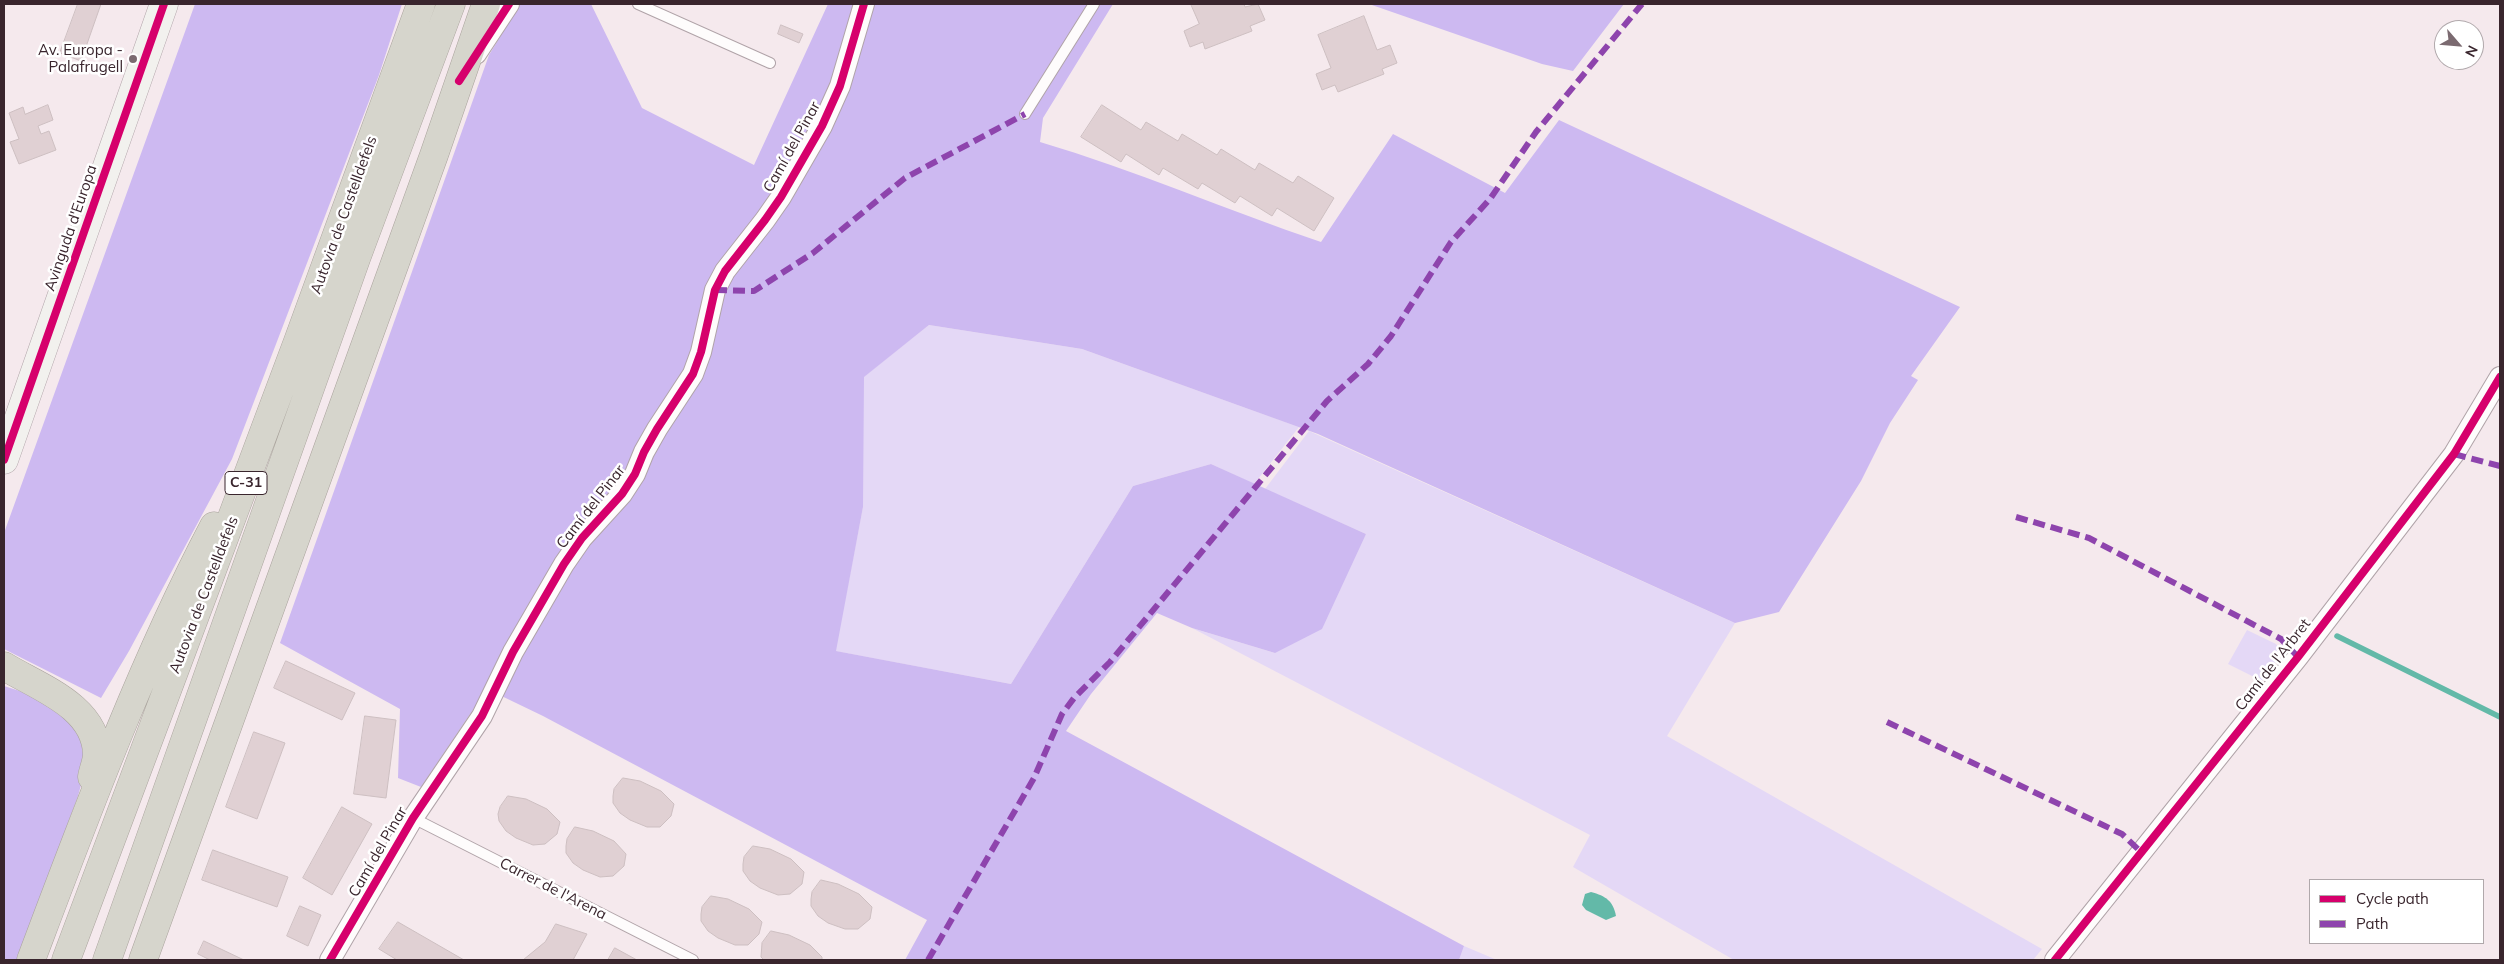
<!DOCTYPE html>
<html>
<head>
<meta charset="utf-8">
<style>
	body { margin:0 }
	#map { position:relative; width:2504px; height:964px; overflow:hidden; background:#f5e9ed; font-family:Mulish,sans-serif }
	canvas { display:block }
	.frame { position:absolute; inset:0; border:5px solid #39252d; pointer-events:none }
	.legend { position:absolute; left:2309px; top:879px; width:175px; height:65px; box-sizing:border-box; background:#fff; border:1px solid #b0a8ab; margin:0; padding:6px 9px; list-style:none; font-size:15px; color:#39252d }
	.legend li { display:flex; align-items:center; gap:10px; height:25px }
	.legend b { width:25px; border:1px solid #b0a8ab }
	.north { position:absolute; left:2434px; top:20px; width:50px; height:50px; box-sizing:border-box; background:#fff; border:1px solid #b0a8ab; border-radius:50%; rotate:117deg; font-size:14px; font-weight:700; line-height:20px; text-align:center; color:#39252d }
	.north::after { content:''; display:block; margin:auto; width:18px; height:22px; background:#7b6a70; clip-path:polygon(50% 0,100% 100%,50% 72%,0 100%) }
</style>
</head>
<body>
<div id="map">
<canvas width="2504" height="964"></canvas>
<div class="frame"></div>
<ul class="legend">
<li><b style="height:6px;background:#d6006c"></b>Cycle path</li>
<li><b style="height:6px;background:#8e44ad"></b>Path</li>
</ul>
<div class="north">N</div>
</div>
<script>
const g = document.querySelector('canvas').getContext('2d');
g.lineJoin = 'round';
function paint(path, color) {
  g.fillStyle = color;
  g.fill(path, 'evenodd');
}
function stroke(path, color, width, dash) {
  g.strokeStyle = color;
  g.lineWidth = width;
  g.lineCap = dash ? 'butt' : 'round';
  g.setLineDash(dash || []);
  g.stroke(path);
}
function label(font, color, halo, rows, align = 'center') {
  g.font = font + ' Mulish,sans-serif';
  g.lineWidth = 5;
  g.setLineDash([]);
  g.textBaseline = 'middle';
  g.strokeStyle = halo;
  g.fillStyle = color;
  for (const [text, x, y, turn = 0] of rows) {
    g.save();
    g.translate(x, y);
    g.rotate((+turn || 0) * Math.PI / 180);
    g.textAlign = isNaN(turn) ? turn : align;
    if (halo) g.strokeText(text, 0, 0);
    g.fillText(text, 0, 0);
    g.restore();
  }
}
const green = new Path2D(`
	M 929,325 L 1082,349 L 1299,427 L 1254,484 L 1211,464 L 1133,486 L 1011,684 L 835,651 L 863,507 L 863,377 Z
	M 1309,431 L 1735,623 L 1667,736 L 2042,949 L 2033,960 L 1734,960 L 1573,867 L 1590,835 L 1192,628 L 1275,653 L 1366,534 L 1265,489 Z
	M 2247,630 L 2276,644 L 2282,652 L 2262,681 L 2228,664 Z
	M 1464,946 L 1497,960 L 1459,960 Z`);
const forest = new Path2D(`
	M 195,4 L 402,4 L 379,75 L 232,459 L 129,651 L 101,698 L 4,649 L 4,533 Z
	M 520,4 L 591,4 L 642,108 L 754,165 L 828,4 L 1113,4 L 1043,118 L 1040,142 C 1135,170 1226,210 1321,242 L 1393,134 L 1505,193 L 1559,120 L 1960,307 L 1911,376 L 1918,380 L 1890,423 L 1861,481 L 1779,612 L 1735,623 L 1318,434 L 1082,349 L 929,325 L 864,377 L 863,507 L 836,651 L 1011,684 L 1133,486 L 1211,464 L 1366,534 L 1322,629 L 1275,653 L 1192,628 L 1157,613 L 1091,694 L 1066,731 L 1464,946 L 1459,960 L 905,960 L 927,920 L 543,716 L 487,689 L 421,787 L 398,778 L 400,709 L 280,643 L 489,55 Z
	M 1369,4 L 1368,4 L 1624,4 L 1573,71 L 1542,64 Z
	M 4,686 L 23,692 L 42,702 L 75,726 L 84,739 L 86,767 L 78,796 L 18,960 L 4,960 Z`);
const water = new Path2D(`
	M 1591,892 C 1606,896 1613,901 1616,916 L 1606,920 L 1586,910 L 1582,905 L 1585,894 Z`);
const stream = new Path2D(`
	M 2337,636 L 2500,717`);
const building = new Path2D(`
	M 78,4 L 101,4 L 81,61 L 60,53 Z
	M 1191,4 L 1244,4 L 1245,7 L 1258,4 L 1265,20 L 1250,26 L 1252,31 L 1205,49 L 1203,42 L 1190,47 L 1184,31 L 1199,24 Z
	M 1364,16 L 1377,50 L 1390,45 L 1397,63 L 1382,69 L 1384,74 L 1338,92 L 1335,85 L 1322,90 L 1316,74 L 1331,68 L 1318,35 Z
	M 781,25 L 803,34 L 799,43 L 778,34 Z
	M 48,105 L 53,120 L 38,126 L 41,134 L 49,131 L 56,150 L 19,164 L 10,142 L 19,139 L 9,113 L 23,107 L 25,114 Z
	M 1102,105 L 1141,130 L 1146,122 L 1178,141 L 1182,134 L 1217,155 L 1221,149 L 1255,170 L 1259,163 L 1293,183 L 1298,176 L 1334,198 L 1314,231 L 1277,208 L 1272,216 L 1240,196 L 1235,203 L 1202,183 L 1198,189 L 1163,168 L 1159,175 L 1126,154 L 1121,162 L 1081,137 Z
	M 286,661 L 355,693 L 342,720 L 274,688 Z
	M 365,716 L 396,720 L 386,798 L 354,794 Z
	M 254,732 L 285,743 L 257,819 L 226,807 Z
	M 623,778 L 640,781 L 661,791 L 674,804 L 671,816 L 660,827 L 647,827 L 630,820 L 620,813 L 613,803 L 613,796 L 614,789 Z
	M 508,796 L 526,799 L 547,809 L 560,822 L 557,834 L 545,844 L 533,845 L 516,838 L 506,831 L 499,821 L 498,814 L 500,807 Z
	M 342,807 L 372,824 L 332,895 L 303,878 Z
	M 575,827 L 593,831 L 614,841 L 626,854 L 624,866 L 613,876 L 600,877 L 583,870 L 573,863 L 566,853 L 566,846 L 567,839 Z
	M 753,846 L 770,849 L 791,859 L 804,872 L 802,884 L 790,894 L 778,895 L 760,888 L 750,881 L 743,871 L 743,864 L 744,857 Z
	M 213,850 L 288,877 L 277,907 L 202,880 Z
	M 821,880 L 838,884 L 859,894 L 872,907 L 870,919 L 858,929 L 845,929 L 828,923 L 818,916 L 811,906 L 811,899 L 812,892 Z
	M 711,896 L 728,899 L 749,909 L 762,922 L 759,934 L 748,945 L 735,945 L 718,938 L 708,931 L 701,921 L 701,914 L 702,907 Z
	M 300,906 L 321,915 L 308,946 L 287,936 Z
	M 398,922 L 464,960 L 397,960 L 379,949 Z
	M 556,924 L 587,934 L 573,960 L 523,960 L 545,942 Z
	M 771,931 L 789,935 L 810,945 L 822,957 L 822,960 L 764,960 L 761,957 L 762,943 Z
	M 204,941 L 244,960 L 210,960 L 198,954 Z
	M 615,948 L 637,960 L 608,960 Z`);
const lane = new Path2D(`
	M 638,4 L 770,63
	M 1025,114 L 1094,4
	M 413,818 L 693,960`);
const street = new Path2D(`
	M 476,54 L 509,4
	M 330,960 L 413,818 L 482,716 L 513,652 L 564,564 L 582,538 L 622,494 L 635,474 L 644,452 L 657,429 L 693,374 L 701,352 L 715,290 L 725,271 L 765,220 L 781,197 L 822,126 L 840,86 L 864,4
	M 2055,960 L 2298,657 L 2454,454 L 2500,377`);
const secondary = new Path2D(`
	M 4,460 L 164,4`);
const highway = new Path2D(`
	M 4,666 C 38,687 96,706 97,754 C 97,762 93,770 92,777
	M 31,960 C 86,814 141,665 214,526
	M 66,960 L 298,341 L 421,4
	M 107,960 L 357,256 L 451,4
	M 143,960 L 434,155 L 486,4`);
const quiet = new Path2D(`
	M 715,290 L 754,291 L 813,253 L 905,178 L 1025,114
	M 2454,454 L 2500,466
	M 2016,517 L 2089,538 L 2281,639 L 2298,657
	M 1887,722 L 2122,834 L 2141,852
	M 928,960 L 1034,778 L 1062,714 L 1074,698 L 1110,662 L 1327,401 L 1368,364 L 1391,336 L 1451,242 L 1490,199 L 1536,132 L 1642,4`);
const cycleway = new Path2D(`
	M 459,81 L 509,4
	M 4,460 L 164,4
	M 330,960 L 413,818 L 482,716 L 513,652 L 564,564 L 582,538 L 622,494 L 635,474 L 644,452 L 657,429 L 693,374 L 701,352 L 715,290 L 725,271 L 765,220 L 781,197 L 822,126 L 840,86 L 864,4
	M 2055,960 L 2298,657 L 2454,454 L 2500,377`);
const markers = [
	[133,59,5,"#7b6a70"]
];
const shields = [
	[246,483,42]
];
const shieldNames = [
	["C-31",246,483]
];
const poiNames = [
	["Av. Europa -",123,50],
	["Palafrugell",123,67]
];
const streetNames = [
	["Camí del Pinar",792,147,-61],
	["Autovia de Castelldefels",344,215,-70],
	["Avinguda d'Europa",71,228,-71],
	["Camí del Pinar",591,507,-52],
	["Autovia de Castelldefels",204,595,-69],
	["Camí de l'Arbret",2273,665,-52],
	["Camí del Pinar",378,852,-60],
	["Carrer de l'Arena",553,889,27]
];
paint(green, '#e4d8f6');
paint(forest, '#cdb9f1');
paint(water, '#63b9a8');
stroke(stream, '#63b9a8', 5.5);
paint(building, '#e0d0d3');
stroke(building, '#cdbfc1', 1);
stroke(lane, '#b0a3a8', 12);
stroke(street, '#b0a3a8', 22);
stroke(secondary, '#b0a3a8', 29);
stroke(highway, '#a9a39c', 29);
stroke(lane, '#fefcfc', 10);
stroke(street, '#fefcfc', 20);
stroke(secondary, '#f2f1ee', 28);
stroke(highway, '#d6d5cc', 28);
stroke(quiet, '#8e44ad', 6, [12, 6]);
stroke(cycleway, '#d6006c', 8);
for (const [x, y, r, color] of markers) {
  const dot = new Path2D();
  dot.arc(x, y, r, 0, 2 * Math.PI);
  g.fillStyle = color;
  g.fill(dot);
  stroke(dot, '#fff', 2);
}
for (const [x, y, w] of shields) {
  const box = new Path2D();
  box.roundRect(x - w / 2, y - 11.5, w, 23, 4);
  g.fillStyle = '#fff';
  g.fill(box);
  stroke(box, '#39252d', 1);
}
label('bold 14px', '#39252d', null, shieldNames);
label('15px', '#39252d', '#fff', poiNames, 'right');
label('15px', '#39252d', '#fff', streetNames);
</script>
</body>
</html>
